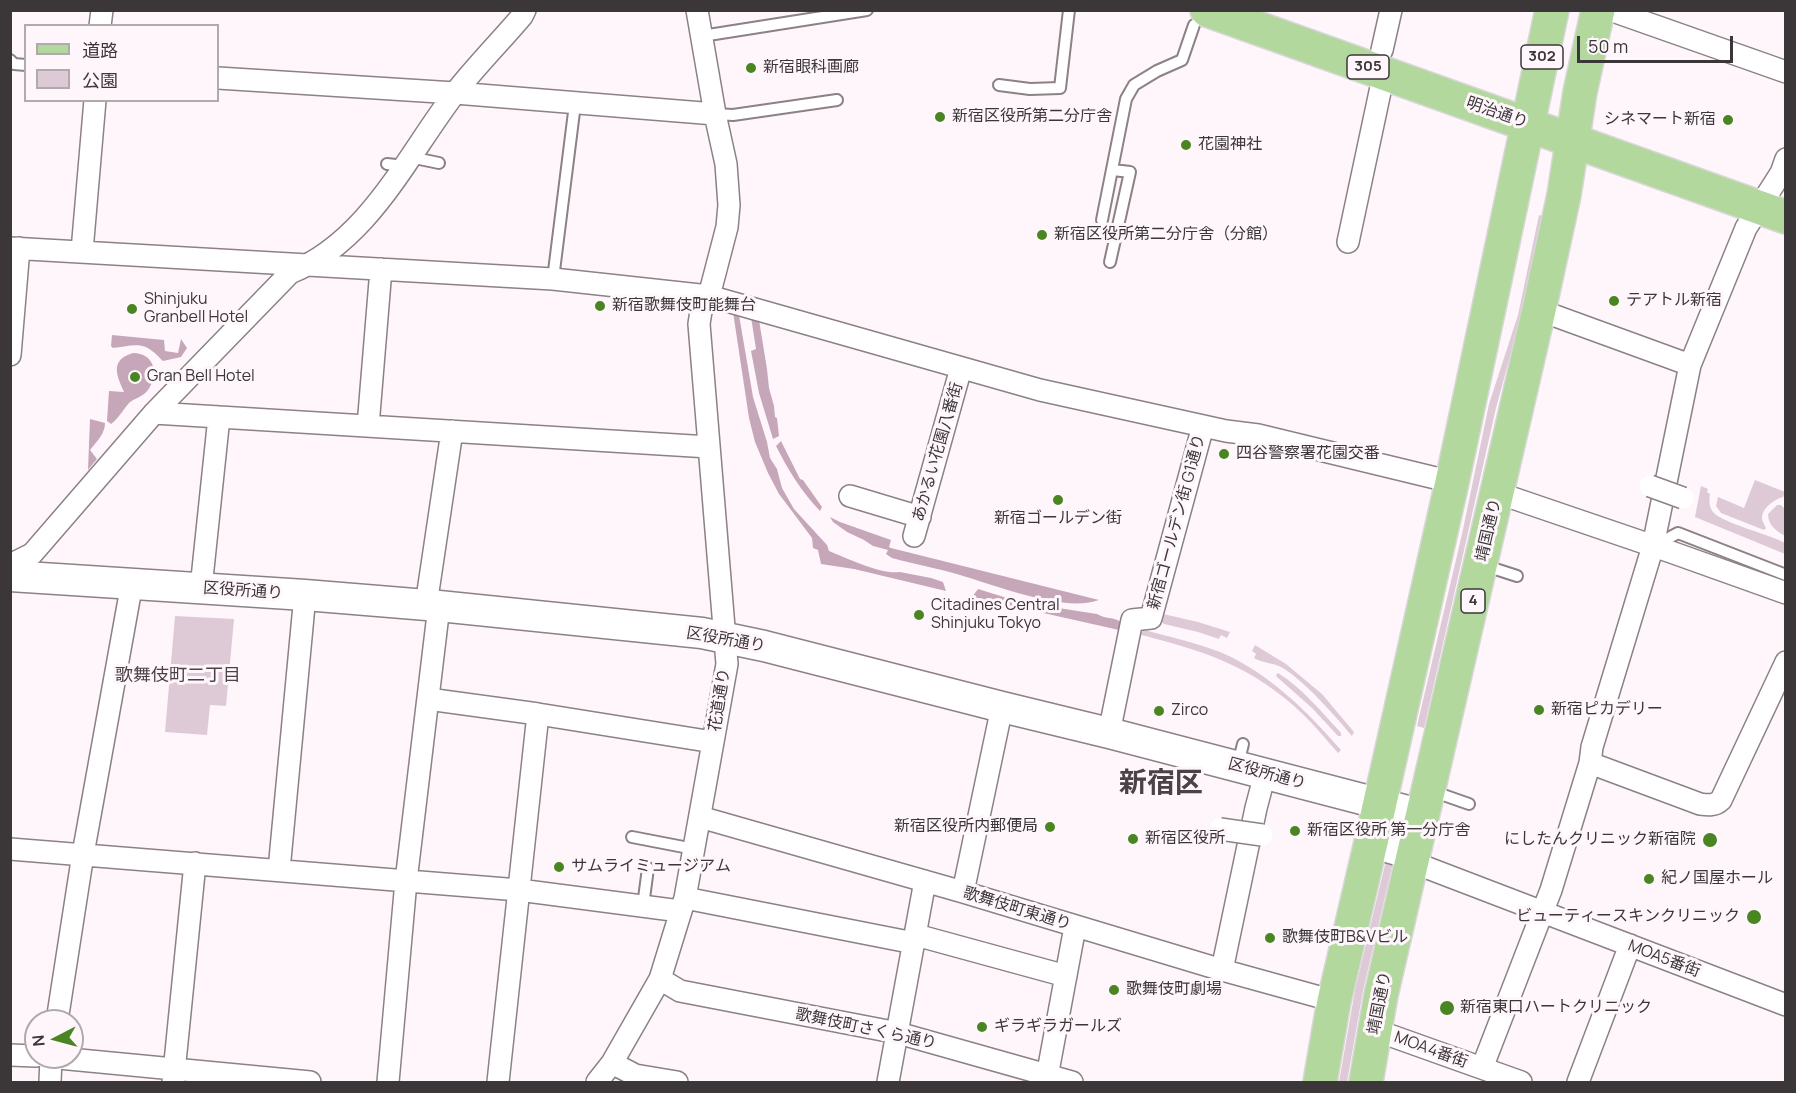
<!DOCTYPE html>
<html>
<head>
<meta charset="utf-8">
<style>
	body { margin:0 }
	#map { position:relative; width:1796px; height:1093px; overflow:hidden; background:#fff6fb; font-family:Manrope,"Noto Sans JP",sans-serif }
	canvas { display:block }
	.frame { position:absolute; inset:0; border:12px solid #3b3739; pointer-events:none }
	.legend { position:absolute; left:24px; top:24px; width:195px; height:78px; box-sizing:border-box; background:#fff6fb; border:2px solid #b1aaad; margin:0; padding:8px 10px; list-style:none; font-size:18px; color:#3b3739 }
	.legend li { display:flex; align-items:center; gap:12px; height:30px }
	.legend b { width:30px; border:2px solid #b1aaad }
	.north { position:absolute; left:24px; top:1009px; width:60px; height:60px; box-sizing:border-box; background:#fff6fb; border:2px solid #b1aaad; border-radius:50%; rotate:264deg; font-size:16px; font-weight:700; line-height:24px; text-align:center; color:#3b3739 }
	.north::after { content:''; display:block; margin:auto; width:21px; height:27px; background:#498523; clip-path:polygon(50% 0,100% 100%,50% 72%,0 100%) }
	.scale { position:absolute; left:1577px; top:36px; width:156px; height:27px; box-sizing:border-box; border:3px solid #3b3739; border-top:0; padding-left:8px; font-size:18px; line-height:21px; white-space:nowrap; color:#3b3739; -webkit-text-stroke:4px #fff6fb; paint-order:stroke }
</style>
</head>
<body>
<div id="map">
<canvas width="1796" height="1093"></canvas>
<div class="frame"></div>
<ul class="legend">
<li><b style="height:8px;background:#b2d89e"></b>道路</li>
<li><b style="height:16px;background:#decad6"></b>公園</li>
</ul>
<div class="north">N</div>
<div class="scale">50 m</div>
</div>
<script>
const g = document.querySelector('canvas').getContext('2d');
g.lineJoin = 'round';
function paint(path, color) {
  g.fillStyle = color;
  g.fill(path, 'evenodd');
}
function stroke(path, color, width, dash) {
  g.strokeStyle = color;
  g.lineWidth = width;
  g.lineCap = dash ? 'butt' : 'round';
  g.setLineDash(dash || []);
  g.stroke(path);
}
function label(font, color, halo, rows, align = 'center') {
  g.font = font + ' Manrope,"Noto Sans JP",sans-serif';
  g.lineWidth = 6;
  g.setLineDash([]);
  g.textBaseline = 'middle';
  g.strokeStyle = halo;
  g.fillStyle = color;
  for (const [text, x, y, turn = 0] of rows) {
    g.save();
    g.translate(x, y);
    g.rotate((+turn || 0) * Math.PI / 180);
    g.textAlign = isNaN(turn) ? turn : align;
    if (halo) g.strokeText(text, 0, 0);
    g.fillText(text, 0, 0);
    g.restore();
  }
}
const green = new Path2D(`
	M 1539,215 L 1542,216 L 1521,316 L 1496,408 L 1424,728 L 1417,726 L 1462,534 L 1489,404 L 1518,315 Z
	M 1755,480 L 1785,492 L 1783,497 C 1775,499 1762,508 1762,518 C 1762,520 1765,526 1766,528 L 1764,530 L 1721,513 L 1716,506 L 1718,497 L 1744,508 Z
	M 1701,486 L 1708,489 L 1707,492 L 1710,494 C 1709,500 1709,507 1713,512 C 1722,523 1771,535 1785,543 L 1785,554 L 1695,517 Z
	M 1777,505 L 1781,505 L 1785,509 L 1785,536 C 1776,531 1768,525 1768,514 Z
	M 1159,613 L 1198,622 L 1230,632 L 1227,638 L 1221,635 L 1219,639 L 1198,632 L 1164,624 L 1159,620 Z
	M 175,616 L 234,619 L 226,706 L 210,705 L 207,735 L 165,732 Z
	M 1140,629 C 1167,636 1194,642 1220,652 C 1269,673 1306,710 1341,750 L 1338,753 C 1324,737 1310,720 1294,706 C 1244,662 1196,649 1134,633 Z
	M 1255,645 L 1286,664 L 1322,694 L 1354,732 L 1352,736 C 1334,715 1305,681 1281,667 C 1273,663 1263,663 1254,658 L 1256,654 L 1252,651 Z
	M 1278,673 C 1302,688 1322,712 1341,733 L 1341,736 L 1338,736 L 1312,708 L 1277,677 L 1276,675 Z
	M 1388,852 L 1395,854 L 1363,991 L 1347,1082 L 1339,1082 L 1355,990 Z`);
const forest = new Path2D(`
	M 733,312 L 739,315 L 753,397 L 767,442 L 770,458 L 777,469 L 782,488 L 794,509 L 827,545 L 829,551 C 846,558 882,575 900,572 L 931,578 L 943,582 L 946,591 L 854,569 L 821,564 L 818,550 L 813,548 L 812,538 L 779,494 L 768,473 L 755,442 L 749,418 Z
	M 751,317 L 759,320 L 767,369 L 769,388 L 774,406 L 775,417 L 777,418 L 779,436 L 773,439 L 759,393 L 751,351 L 756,349 Z
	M 112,335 L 164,340 L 165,351 L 178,353 L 181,339 L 187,348 L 181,357 L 163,361 C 159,358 157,354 152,351 C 141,341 126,347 113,348 L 111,346 Z
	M 133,353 C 154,353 160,374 148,390 C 143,397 135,398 129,403 C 123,410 118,419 111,424 L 107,421 L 109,391 L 124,392 C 117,376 109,360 133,353 Z
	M 90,419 L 105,423 C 105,434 97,441 90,450 L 97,459 L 88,470 Z
	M 781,441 L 800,479 L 803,480 L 822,507 L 820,511 C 801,491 788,470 776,446 Z
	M 830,517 L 840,522 L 891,540 L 889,547 L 891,548 L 1099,600 C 1064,613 995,585 960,575 C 937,568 914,564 892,558 L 886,554 L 888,550 L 873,546 L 864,540 L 847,532 L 833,522 Z
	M 978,589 L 1020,602 L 1097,614 C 1105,619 1114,617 1121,622 L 1119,630 L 972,597 Z`);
const lane = new Path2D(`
	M 702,36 L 867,10
	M 10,60 L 14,64 L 26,65
	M 999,85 L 1030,89 L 1060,88 L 1069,10
	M 715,114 L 733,115 L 837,100
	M 410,157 L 439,163
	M 387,164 L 404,166
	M 1102,220 L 1126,99 L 1134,85 L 1157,71 L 1182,60 L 1194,25
	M 1110,262 L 1130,172 L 1113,170
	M 553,279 L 575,104
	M 1654,546 L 1678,533 L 1786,575
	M 1483,565 L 1517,576
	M 1238,764 L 1243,744
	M 1432,791 L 1469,804
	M 632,837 L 694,849
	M 643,906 L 648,868`);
const street = new Path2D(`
	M 1610,10 L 1786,72
	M 100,26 L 102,10
	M 1382,50 L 1391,10
	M 218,78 L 455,93 L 715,114
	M 1348,242 L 1384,73
	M 10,248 L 553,279 L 709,296 L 1040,390 L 1226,431 L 1258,435 L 1452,482
	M 82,251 L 95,100
	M 1539,310 L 1690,365
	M 10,355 L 19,248
	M 154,413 L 709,447
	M 368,426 L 381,269
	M 1498,493 L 1671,552 L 1786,593
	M 850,496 L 920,517
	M 914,536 L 961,368
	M 10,565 L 32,554 L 154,413 L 290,273 C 369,241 406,157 455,93 C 476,66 500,42 522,16 L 525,10
	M 201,588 L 219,417
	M 426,605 L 452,431
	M 428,699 L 538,714 L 713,742
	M 1109,733 L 1132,620 L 1151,618 L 1203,426
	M 1590,763 L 1700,804 C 1708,805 1715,806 1721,800 L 1786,662
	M 700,817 L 963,892 L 1222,970 L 1334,1001
	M 1392,833 L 1400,835 L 1395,854 L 1388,852 Z
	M 10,849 L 519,890 L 680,911
	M 1412,862 L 1786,1005
	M 279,870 L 305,595
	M 963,892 L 1002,707
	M 685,898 L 914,943
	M 916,935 L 1066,976
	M 1222,970 L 1256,808 L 1265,774
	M 660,979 L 680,991 L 898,1033 L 1072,1082
	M 57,1021 L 83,854 L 132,583
	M 1375,1030 L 1521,1082
	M 10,1055 L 36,1056
	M 48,1057 L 310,1082
	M 612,1063 L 635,1075 L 677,1082
	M 1482,1068 L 1551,890 L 1590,763 L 1592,747 L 1653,546 L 1690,365 L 1746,228 L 1781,173 L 1786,159
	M 50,1082 L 51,1057
	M 173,1082 L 195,863
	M 388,1082 L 406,881 L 439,606
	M 498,1082 L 538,714
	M 597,1082 L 612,1063 L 660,979 L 685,898 L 727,664 L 699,324 L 701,311 L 709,296 L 727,227 L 729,205 L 726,164 L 715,114 L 697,10
	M 888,1082 L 925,881
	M 1046,1082 L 1075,927
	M 1578,1082 L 1630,945`);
const secondary = new Path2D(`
	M 10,576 L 305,595 L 439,606 L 702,633 L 764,646 L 1002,707 L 1109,733 L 1423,815`);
const primary = new Path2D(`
	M 1207,10 L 1786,217
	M 1320,1082 L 1334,1001 L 1372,838 L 1452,482 L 1552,10
	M 1366,1082 L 1381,995 L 1539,310 L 1564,195 L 1580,92 L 1598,10`);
const streetBridge = new Path2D(`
	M 1650,486 L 1683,498
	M 1220,829 L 1262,835`);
const markers = [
	[751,68,6,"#498523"],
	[940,117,6,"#498523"],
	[1728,120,6,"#498523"],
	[1186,145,6,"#498523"],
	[1042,235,6,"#498523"],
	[1614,301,6,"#498523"],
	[600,306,6,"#498523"],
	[132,309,6,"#498523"],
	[135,377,6,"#498523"],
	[1224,454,6,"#498523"],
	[1058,500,6,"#498523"],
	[919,615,6,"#498523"],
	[1539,710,6,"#498523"],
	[1159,711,6,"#498523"],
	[1050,827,6,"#498523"],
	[1295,831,6,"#498523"],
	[1133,839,6,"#498523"],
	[1710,840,8,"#498523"],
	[559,867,6,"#498523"],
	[1649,879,6,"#498523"],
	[1754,917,8,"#498523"],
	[1270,938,6,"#498523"],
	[1114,990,6,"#498523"],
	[1447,1008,8,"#498523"],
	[982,1027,6,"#498523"]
];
const shields = [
	[1542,57,42],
	[1368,67,42],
	[1473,601,24]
];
const shieldNames = [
	["302",1542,57],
	["305",1368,67],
	["4",1473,601]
];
const poiNames = [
	["新宿眼科画廊",763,68],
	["新宿区役所第二分庁舎",952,117],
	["シネマート新宿",1716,120,"right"],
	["花園神社",1198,145],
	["新宿区役所第二分庁舎（分館）",1054,235],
	["Shinjuku",144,300],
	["Granbell Hotel",144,318],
	["テアトル新宿",1626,301],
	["新宿歌舞伎町能舞台",612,306],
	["Gran Bell Hotel",147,377],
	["四谷警察署花園交番",1236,454],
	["新宿ゴールデン街",1058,519,"center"],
	["Citadines Central",931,606],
	["Shinjuku Tokyo",931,624],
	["新宿ピカデリー",1551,710],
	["Zirco",1171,711],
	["新宿区役所内郵便局",1038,827,"right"],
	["新宿区役所 第一分庁舎",1307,831],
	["新宿区役所",1145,839],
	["にしたんクリニック新宿院",1696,840,"right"],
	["サムライミュージアム",571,867],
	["紀ノ国屋ホール",1661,879],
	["ビューティースキンクリニック",1740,917,"right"],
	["歌舞伎町B&Vビル",1282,938],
	["歌舞伎町劇場",1126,990],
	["新宿東口ハートクリニック",1460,1008],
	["ギラギラガールズ",994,1027]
];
const streetNames = [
	["明治通り",1497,113,19],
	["あかるい花園八番街",938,452,-74],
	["新宿ゴールデン街 G1通り",1177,522,-75],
	["靖国通り",1489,530,-77],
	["区役所通り",243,591,4],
	["区役所通り",726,640,10],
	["花道通り",720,700,-81],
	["区役所通り",1267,774,15],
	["歌舞伎町東通り",1017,909,17],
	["MOA5番街",1664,959,21],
	["靖国通り",1380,1003,-79],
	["歌舞伎町さくら通り",866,1029,12],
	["MOA4番街",1431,1050,20]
];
const neighbourhoodNames = [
	["歌舞伎町二丁目",178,676]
];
const townNames = [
	["新宿区",1161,784]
];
paint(green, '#decad6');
paint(forest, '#c6a7b9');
stroke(lane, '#8b8187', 14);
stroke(street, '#8b8187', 24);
stroke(secondary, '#8b8187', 33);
stroke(primary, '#d8d7d7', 36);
stroke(lane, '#fff', 10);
stroke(street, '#fff', 21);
stroke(secondary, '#fff', 30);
stroke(primary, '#b2d89e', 33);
stroke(streetBridge, '#8b8187', 24, []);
stroke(streetBridge, '#fff', 21);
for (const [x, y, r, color] of markers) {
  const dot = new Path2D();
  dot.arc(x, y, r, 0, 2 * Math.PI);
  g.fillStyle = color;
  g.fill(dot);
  stroke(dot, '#fff6fb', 2);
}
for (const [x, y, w] of shields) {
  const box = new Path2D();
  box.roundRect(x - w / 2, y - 12, w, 24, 4.5);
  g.fillStyle = '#fff6fb';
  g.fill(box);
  stroke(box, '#3b3739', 1.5);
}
label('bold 15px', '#3b3739', null, shieldNames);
label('16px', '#3b3739', '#fff6fb', poiNames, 'left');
label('16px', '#3b3739', '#fff6fb', streetNames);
label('18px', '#4b4247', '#fff6fb', neighbourhoodNames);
label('bold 28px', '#4b4247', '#fff6fb', townNames);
</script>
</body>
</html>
